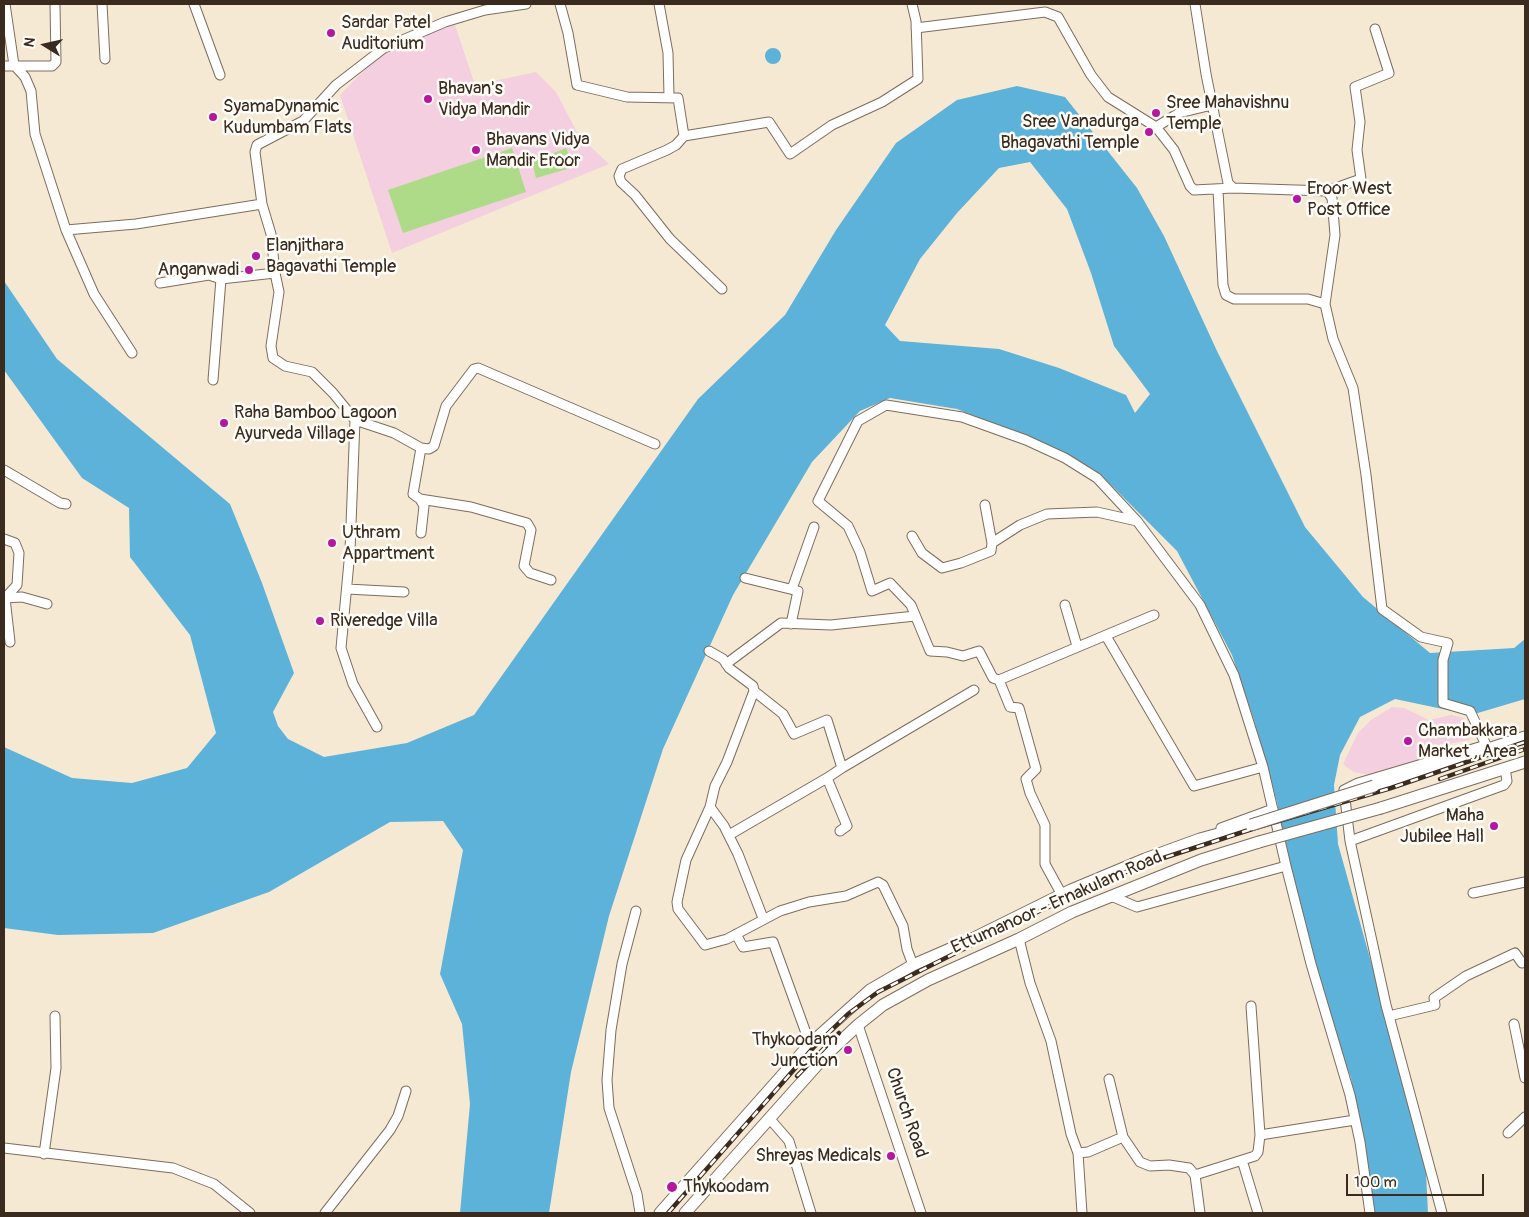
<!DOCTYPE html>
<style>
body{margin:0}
#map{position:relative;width:1529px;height:1217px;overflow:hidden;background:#f6e9d4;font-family:Pangolin,sans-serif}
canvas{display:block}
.frame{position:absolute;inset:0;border:5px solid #3b2a1e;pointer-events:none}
.north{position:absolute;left:20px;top:20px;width:50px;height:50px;-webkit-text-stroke:4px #fdfcf7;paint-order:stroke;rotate:280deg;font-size:14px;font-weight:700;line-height:20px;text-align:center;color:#3b2a1e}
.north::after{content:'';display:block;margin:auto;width:18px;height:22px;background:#3b2a1e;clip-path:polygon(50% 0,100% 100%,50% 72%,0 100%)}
.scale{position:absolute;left:1346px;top:1174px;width:138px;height:22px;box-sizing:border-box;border:2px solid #3b2a1e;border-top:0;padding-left:6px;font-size:15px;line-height:18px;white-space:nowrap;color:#3b2a1e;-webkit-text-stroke:4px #fdfcf7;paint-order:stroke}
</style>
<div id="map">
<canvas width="1529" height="1217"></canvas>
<div class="frame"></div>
<div class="north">N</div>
<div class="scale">100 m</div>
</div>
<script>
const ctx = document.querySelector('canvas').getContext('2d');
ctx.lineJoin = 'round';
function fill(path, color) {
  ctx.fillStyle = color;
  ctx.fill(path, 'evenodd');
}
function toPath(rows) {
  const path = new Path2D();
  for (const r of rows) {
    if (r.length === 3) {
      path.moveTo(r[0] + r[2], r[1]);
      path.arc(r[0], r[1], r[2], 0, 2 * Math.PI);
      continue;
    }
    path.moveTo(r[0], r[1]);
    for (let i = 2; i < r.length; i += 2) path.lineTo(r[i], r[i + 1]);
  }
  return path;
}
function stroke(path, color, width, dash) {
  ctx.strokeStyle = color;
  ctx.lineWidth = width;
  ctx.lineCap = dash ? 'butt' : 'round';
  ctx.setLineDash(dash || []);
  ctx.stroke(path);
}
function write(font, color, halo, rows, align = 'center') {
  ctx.font = font + ' Pangolin,sans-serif';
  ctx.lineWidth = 5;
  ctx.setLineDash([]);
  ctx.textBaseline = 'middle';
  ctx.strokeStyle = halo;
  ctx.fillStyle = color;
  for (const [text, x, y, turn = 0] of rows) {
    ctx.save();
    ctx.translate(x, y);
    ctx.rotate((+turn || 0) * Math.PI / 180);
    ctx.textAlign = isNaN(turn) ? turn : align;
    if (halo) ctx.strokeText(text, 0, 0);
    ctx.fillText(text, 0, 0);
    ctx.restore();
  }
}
fill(toPath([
 [455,25,475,85,536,72,556,92,579,136,609,164,392,253,340,95,380,54,427,34],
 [1392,707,1404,708,1429,720,1451,715,1464,718,1470,740,1453,743,1424,756,1414,764,1374,776,1354,772,1343,764,1358,733,1371,720]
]), '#f3cfdf');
fill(toPath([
 [512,148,526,192,403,233,388,190],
 [566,148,574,167,536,178,532,162]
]), '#aedb87');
fill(toPath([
 [773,56,8],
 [1017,86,1065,97,1137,188,1164,236,1217,351,1305,527,1363,597,1430,653,1514,648,1525,639,1525,699,1471,715,1395,699,1360,717,1340,755,1334,785,1338,844,1403,1076,1426,1173,1428,1213,1374,1213,1351,1078,1328,1016,1287,857,1277,802,1254,720,1232,655,1177,551,1101,475,1050,446,957,409,890,398,860,411,812,462,733,595,663,749,609,916,571,1072,549,1213,460,1213,470,1104,462,1024,440,974,463,850,443,821,390,822,269,892,153,933,58,935,4,928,4,747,72,778,132,783,187,768,216,733,190,635,130,557,129,508,82,478,4,370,4,281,57,359,230,504,262,583,294,673,273,712,278,726,288,739,324,757,407,743,474,715,698,399,785,315,836,230,896,143,957,100],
 [1030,162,1067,209,1091,273,1114,346,1150,394,1135,413,1126,395,1059,368,999,349,900,341,885,325,920,259,957,213,999,168]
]), '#5db2d9');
const minor = toPath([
 [5,4,14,65,25,77,31,91,35,134,66,230,94,294,132,353],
 [102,4,105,59],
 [194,4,220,75],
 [560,4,568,33,577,85,627,97,678,98,684,136,769,122,790,154,832,125,882,102,918,79,916,21,912,4],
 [659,4,668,53,669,97],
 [1195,4,1206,74,1228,183,1233,188,1327,191,1332,198,1335,235,1325,304,1333,339,1353,388,1366,475,1382,609,1421,637,1448,643,1443,660,1443,703,1470,711,1486,745],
 [916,28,1045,12,1058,17,1091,75,1108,97,1156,127,1174,150,1190,186,1194,190,1233,188],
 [4,66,52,66,56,62,55,4],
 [1156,127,1179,113,1212,105],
 [684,136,676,145,667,150,622,169,619,176,621,182,635,195,670,239,722,289],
 [1218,190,1223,285,1226,295,1234,299,1308,299,1325,304],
 [1327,191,1361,179,1357,150,1360,122,1355,87,1389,73,1375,29],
 [66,230,136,224,262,204,255,152,257,145,303,121,336,85,384,48,445,22,485,10,526,4],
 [275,273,279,292,271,346,273,358,285,366,312,372,333,393,355,420,350,551,341,648,353,684,377,727],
 [160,283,209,275,221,279],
 [213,380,221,279,275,273,271,234,262,204],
 [355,420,394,433,421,448,413,494,420,499,424,506,421,533],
 [421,448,429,449,434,446,446,406,474,369,478,368,655,444],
 [4,470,60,503,66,504],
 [420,499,471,507,527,523,531,530,524,566,530,573,551,580],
 [985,505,992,543,1020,525,1047,514,1097,512,1137,521,1200,605,1234,675,1263,767,1286,866],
 [912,536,922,553,942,568,961,563,991,551,992,543],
 [4,539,15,543,19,553,17,585,5,598,10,642],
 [745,578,798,591,791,624],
 [347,589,404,592],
 [792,589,814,527],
 [4,598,22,597,47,604],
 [1065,605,1077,646],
 [1106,636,1194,786,1263,767],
 [709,651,723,659,729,668,753,686,754,691,727,762,715,786,710,807],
 [726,664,781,623,831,625,915,616],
 [999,680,1154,615],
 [754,691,783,714,794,734,827,720,842,768,827,778,847,826,840,831],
 [842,768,974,690],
 [1221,828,1273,809],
 [729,835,827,778],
 [1350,841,1344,790,1358,783,1486,745],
 [1473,893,1525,882],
 [1062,895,1045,864,1045,825,1030,793,1026,779,1036,769,1019,708,1010,707,999,680,993,678,979,651,963,656,947,652,930,651,911,605,890,583,872,591,860,552,848,526,818,501,858,421,886,405,962,417,1026,440,1065,458,1097,478,1137,521],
 [1111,896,1137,907,1286,866,1311,964,1350,1095,1360,1142,1370,1213],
 [636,911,622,964,611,1030,607,1080,609,1108,637,1194,640,1213],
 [763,918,738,854,724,826,710,807,686,860,677,902,678,909,705,945,727,939,780,911,809,902,846,896,878,882,883,885,903,926,907,949,913,965],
 [736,934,743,947,773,942,810,1044],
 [1019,939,1030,983,1051,1041,1071,1134,1078,1153,1088,1152,1123,1137,1140,1162,1150,1166,1169,1165,1189,1168,1195,1175,1200,1213],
 [1251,1006,1260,1135],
 [1389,1016,1435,1005,1434,998,1466,976,1515,953,1522,963,1525,962],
 [1514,1024,1525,1078],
 [858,1025,921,1213],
 [1109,1079,1123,1137],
 [769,1118,789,1141,811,1213],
 [1508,1133,1525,1117],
 [4,1148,173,1168,214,1184,250,1213],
 [1078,1153,1082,1213],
 [44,1154,56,1068,55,1016],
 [1242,1160,1258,1213],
 [1195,1175,1255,1156,1258,1152,1260,1135,1355,1120],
 [325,1213,390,1130,398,1116,406,1091],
 [1442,1213,1386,1005,1350,841,1504,785,1507,781,1505,768]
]);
const major = toPath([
 [1374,786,1525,737],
 [1381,808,1525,762],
 [660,1213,810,1044,870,990,913,965,966,942,1071,890,1145,859,1200,839,1251,825],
 [685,1213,826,1055,858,1025,883,1005,928,980,1019,939,1072,912,1201,860,1259,842]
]);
stroke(minor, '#7c6d5e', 11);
stroke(major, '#7c6d5e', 13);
stroke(minor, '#fff', 9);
stroke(major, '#fff', 11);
const rail = toPath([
 [1440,779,1525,749],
 [797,1076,839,1033],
 [668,1213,813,1048,848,1014,878,992,1035,913,1139,866,1255,828,1391,788,1525,742]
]);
stroke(rail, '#3b2a1e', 4.5);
stroke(rail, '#fdfcf7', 2.5, [8]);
const majorBridge = toPath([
 [1251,825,1374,786],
 [1259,842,1381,808]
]);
stroke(majorBridge, '#7c6d5e', 13, []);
stroke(majorBridge, '#fff', 11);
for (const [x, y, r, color] of [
 [331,33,5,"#b5179e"],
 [428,99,5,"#b5179e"],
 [1156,113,5,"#b5179e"],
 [213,117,5,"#b5179e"],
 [1149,132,5,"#b5179e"],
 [476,150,5,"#b5179e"],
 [1297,199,5,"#b5179e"],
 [256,256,5,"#b5179e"],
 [249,270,5,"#b5179e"],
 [224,423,5,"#b5179e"],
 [332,543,5,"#b5179e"],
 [320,621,5,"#b5179e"],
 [1408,741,5,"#b5179e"],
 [1494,826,5,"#b5179e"],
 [848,1050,5,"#b5179e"],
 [891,1156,5,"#b5179e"],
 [672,1187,6,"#b5179e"]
]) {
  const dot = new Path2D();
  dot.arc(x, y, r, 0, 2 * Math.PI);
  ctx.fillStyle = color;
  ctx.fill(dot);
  stroke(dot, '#fdfcf7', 2);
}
write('18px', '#3b2a1e', '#fdfcf7', [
 ["Sardar Patel",341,23],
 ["Auditorium",341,44],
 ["Bhavan's",438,89],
 ["Vidya Mandir",438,110],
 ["Sree Mahavishnu",1166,103],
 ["Temple",1166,124],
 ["SyamaDynamic",223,107],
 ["Kudumbam Flats",223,128],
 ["Sree Vanadurga",1139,122,"right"],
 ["Bhagavathi Temple",1139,143,"right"],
 ["Bhavans Vidya",486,140],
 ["Mandir Eroor",486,161],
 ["Eroor West",1307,189],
 ["Post Office",1307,210],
 ["Elanjithara",266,246],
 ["Bagavathi Temple",266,267],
 ["Anganwadi",239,270,"right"],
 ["Raha Bamboo Lagoon",234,413],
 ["Ayurveda Village",234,434],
 ["Uthram",342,533],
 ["Appartment",342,554],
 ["Riveredge Villa",330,621],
 ["Chambakkara",1418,731],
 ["Market , Area",1418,752],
 ["Maha",1484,816,"right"],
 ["Jubilee Hall",1484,837,"right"],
 ["Thykoodam",838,1040,"right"],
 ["Junction",838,1061,"right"],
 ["Shreyas Medicals",881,1156,"right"],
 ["Thykoodam",683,1187]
], 'left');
write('18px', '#3b2a1e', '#fdfcf7', [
 ["Ettumanoor - Ernakulam Road",1057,903,-24],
 ["Church Road",906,1113,71]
]);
</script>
